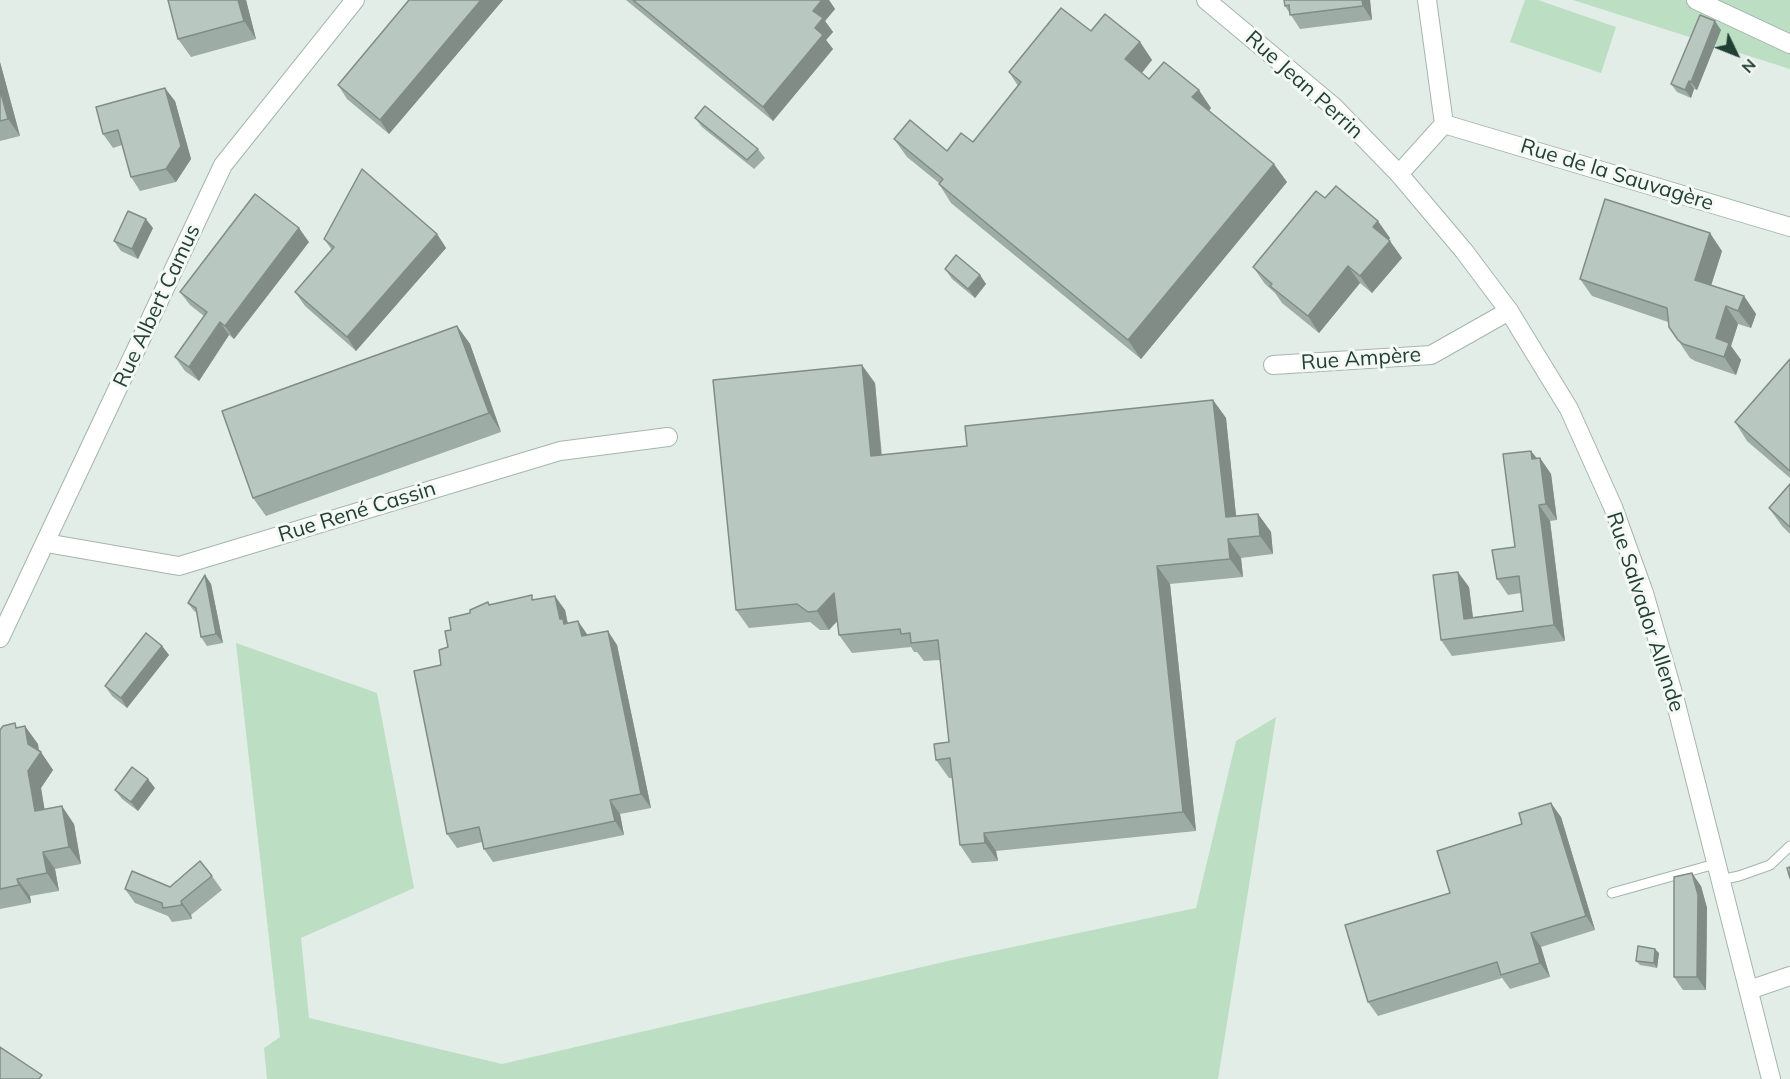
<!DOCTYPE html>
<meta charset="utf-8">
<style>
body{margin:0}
#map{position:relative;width:1790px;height:1079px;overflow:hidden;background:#e3ede8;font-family:Mulish,sans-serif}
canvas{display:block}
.north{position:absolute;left:1706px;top:24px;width:60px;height:60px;-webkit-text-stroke:4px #f4f9f6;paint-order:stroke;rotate:133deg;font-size:16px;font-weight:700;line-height:24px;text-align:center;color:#223f35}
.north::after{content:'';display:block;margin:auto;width:21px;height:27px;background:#223f35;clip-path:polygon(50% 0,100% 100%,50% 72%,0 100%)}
</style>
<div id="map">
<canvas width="1790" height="1079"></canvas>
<div class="north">N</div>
</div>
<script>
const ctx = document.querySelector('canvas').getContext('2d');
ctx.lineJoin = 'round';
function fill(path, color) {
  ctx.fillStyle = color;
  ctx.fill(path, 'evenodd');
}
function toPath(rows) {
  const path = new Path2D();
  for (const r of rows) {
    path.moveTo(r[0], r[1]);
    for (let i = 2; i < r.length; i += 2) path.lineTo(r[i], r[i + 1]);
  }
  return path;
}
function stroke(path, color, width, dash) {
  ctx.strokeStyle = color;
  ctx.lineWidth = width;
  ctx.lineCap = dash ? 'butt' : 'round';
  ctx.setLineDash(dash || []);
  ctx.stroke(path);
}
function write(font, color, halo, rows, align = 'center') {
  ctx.font = font + ' Mulish,sans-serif';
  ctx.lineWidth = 6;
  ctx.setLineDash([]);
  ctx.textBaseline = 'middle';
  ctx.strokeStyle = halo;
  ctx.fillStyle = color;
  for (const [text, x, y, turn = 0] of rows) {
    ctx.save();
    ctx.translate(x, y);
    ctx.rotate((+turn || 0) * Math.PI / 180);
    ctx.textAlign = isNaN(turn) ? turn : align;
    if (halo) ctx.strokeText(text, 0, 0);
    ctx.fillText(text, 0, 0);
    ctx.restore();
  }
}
fill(toPath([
 [1525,0,1538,0,1616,27,1601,73,1510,42],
 [1573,0,1790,0,1790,69],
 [236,643,377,693,414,888,301,938,309,1018,502,1064,961,958,1196,908,1236,741,1276,717,1218,1079,267,1079,264,1048,280,1037]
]), '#bcdec3');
const service = toPath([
 [1720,880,1739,876,1770,865,1790,846],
 [1612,893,1715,864]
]);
const minor = toPath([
 [1696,0,1790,44],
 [1444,124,1790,227],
 [1273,365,1431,355,1509,311],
 [46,543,179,566,560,451,668,437],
 [1749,990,1790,976]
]);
const tertiary = toPath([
 [1206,0,1334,107,1399,174,1464,251,1509,311,1569,409,1613,507,1644,593,1675,700,1771,1079],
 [1399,174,1444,124,1427,0],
 [0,638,223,165,355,0]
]);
stroke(service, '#a5b5af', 11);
stroke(minor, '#a5b5af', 20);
stroke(tertiary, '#a5b5af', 20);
stroke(service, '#fff', 9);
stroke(minor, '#fff', 18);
stroke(tertiary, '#fff', 18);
fill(toPath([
 [246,0,256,39,191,57,178,39],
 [409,0,503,0,389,134,347,99,338,85],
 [626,0,829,0,835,9,825,21,833,32,826,40,833,49,773,121],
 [1284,0,1370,0,1372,20,1300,29,1285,6],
 [1721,30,1697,90,1694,89,1691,98,1677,92,1671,84],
 [1091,31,1140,42,1152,60,1142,73,1149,79,1211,108,1209,111,1287,182,1141,359,951,203,939,184,939,183,907,157,894,139,947,151,973,142,1018,86,1009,72],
 [0,62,20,136,0,141],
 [175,101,191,159,176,182,140,191,131,177,122,145,113,148,103,134],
 [695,118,758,149,765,158,754,169,702,127],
 [1325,198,1390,238,1389,240,1402,258,1372,293,1360,283,1319,333,1282,303,1275,293,1265,284,1253,267],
 [153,228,138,259,121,251,114,241],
 [437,234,446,248,356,351,305,306,295,292,332,250,324,239],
 [309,242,234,339,229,335,199,381,185,371,175,357,204,316,190,305,180,292],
 [1722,251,1711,286,1744,296,1756,314,1751,328,1738,324,1731,346,1741,360,1736,375,1695,361,1690,358,1669,327,1668,322,1592,296,1580,279],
 [945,269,980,275,986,284,975,298,952,279],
 [457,326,470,344,501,432,266,516,253,498],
 [1790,359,1790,478,1747,441,1735,422],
 [875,383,882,455,967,446,1213,400,1226,418,1236,516,1258,514,1271,532,1273,554,1241,558,1243,577,1170,584,1196,831,996,851,998,861,972,863,960,845,952,778,949,778,936,760,949,742,940,660,924,661,917,652,914,652,911,647,852,653,839,635,837,621,829,630,820,630,810,622,749,628,736,610],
 [1531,451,1537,458,1540,458,1551,474,1557,520,1550,521,1565,641,1452,656,1441,640,1469,587,1473,617,1523,611,1521,593,1508,595,1497,579,1515,547],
 [1790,484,1790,534,1782,526,1769,508],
 [205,575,211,584,223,643,207,646,201,637,197,613,194,611,188,603],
 [535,600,565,610,568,623,588,635,617,645,651,808,620,814,624,835,493,862,484,849,482,842,457,848,447,834,441,665,448,647,451,630,470,613,490,604],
 [162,646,169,655,127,708,112,696,105,686],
 [18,728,38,744,39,751,53,770,41,788,44,809,74,824,81,864,55,869,59,891,30,896,31,903,0,909,0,730],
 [155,788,138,811,122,799,115,790],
 [1561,817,1595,930,1541,947,1550,977,1510,989,1502,978,1378,1016,1368,1002,1450,893],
 [212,876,222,890,191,915,192,919,172,922,168,916,135,903,125,889,170,887],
 [1701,886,1707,908,1706,990,1683,990,1674,977],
 [1659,953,1657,968,1640,965,1636,961]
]), '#9eaca6');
fill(toPath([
 [238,0,246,0,256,39,244,21],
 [481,0,503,0,389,134,380,120],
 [822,0,829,0,835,9,825,21,833,32,826,40,833,49,773,121,763,107,815,28,813,11],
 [1362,0,1370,0,1372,20,1363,6],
 [1715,21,1721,30,1697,90,1691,82],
 [1140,42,1152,60,1138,77,1125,59],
 [0,62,20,136,8,119,0,90],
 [1689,81,1694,89,1691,98,1685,90],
 [165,88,175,101,191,159,176,182,166,169],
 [1199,90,1211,108,1205,115,1192,97],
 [1274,164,1287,182,1141,359,1128,340],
 [146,219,153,228,138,259,132,249],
 [1378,221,1390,238,1385,244,1373,227],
 [299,228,309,242,234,339,225,326],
 [1710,233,1722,251,1707,298,1695,280],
 [437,234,446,248,356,351,347,337],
 [1390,241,1402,258,1372,293,1360,276],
 [1348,266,1360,283,1319,333,1308,316],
 [980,275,986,284,975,298,968,289],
 [1744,296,1756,314,1751,328,1738,311],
 [1726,306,1738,324,1731,346,1741,360,1736,375,1724,357,1716,338],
 [220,322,229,335,199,381,189,367],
 [457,326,470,344,501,432,489,413],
 [862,365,875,383,883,475,871,456],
 [1213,400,1226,418,1238,535,1226,517],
 [1531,451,1540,463,1540,458,1551,474,1557,520,1546,504,1532,459],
 [1539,505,1550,521,1565,641,1554,625],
 [1258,514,1271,532,1273,554,1260,536],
 [1228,539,1241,558,1243,577,1230,559],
 [1157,566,1170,584,1196,831,1183,812],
 [1458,572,1469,587,1475,634,1464,619],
 [205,575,211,584,223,643,216,634],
 [834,593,847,611,829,630,817,611],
 [555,596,565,610,568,626,573,633,560,619],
 [578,621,587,634,592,650,582,636],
 [608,631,617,645,651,808,641,794],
 [162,646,169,655,127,708,121,698],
 [25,726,38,744,39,754,41,752,53,770,41,788,48,829,35,811,28,771,28,744],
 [148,779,155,788,138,811,131,802],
 [610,800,620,814,624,835,615,821],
 [1551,803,1561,817,1595,930,1586,916],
 [62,806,74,824,81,864,69,847],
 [984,833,996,851,998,861,985,843],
 [43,852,55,869,59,891,47,873],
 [1692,873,1701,886,1707,908,1706,990,1697,977],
 [17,879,30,896,31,903,19,885],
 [181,901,191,915,192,919,182,905],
 [1531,933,1541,947,1550,977,1540,963],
 [1655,949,1659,953,1657,968,1654,963]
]), '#818c87');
const building = toPath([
 [168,0,238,0,244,21,178,39,168,0],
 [409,0,481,0,380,120,338,85,409,0],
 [633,0,822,0,813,11,823,18,815,28,823,35,763,107,633,0],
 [1284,0,1362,0,1363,6,1290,15,1289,5,1285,6,1284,0],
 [1061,8,1091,31,1105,14,1140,42,1125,59,1149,79,1164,62,1199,90,1192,97,1274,164,1128,340,939,184,943,179,894,139,910,120,947,151,961,133,973,142,1021,82,1009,72,1061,8],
 [1700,15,1715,21,1691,82,1689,81,1685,90,1671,84,1700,15],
 [165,88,181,146,166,169,131,177,118,130,103,134,96,107,165,88],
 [0,90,8,119,0,121,0,90],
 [705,106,758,149,747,160,695,118,705,106],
 [362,169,437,234,347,337,295,292,334,247,324,239,362,169],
 [1336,186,1378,221,1373,227,1390,241,1360,276,1348,266,1308,316,1270,286,1272,284,1253,267,1316,191,1325,198,1336,186],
 [255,194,299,228,225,326,220,322,189,367,175,357,207,312,180,292,255,194],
 [1605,199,1710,233,1695,280,1744,296,1738,311,1726,306,1716,338,1729,343,1724,357,1683,344,1678,340,1669,327,1667,308,1580,279,1605,199],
 [128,211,146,219,132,249,114,241,128,211],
 [956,255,980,275,968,289,945,269,956,255],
 [457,326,489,413,253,498,222,411,457,326],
 [1790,359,1790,471,1735,422,1790,359],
 [862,365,871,456,967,446,965,426,1213,400,1226,517,1258,514,1260,536,1228,539,1230,559,1157,566,1183,812,984,833,985,843,960,845,950,758,936,760,934,744,949,742,938,640,911,643,910,633,901,634,900,629,839,635,834,593,817,611,808,612,797,604,736,610,713,380,862,365],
 [1531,451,1532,459,1540,458,1546,504,1539,505,1554,625,1441,640,1433,575,1458,572,1464,619,1523,611,1519,576,1497,579,1492,550,1515,547,1503,454,1531,451],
 [1790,484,1790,527,1769,508,1790,484],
 [205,575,216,634,201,637,196,608,188,603,205,575],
 [532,595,532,600,555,596,560,619,563,619,564,624,578,621,582,636,608,631,641,794,610,800,615,821,484,849,479,827,447,834,414,671,441,665,439,650,448,647,445,631,451,630,449,618,470,613,470,610,488,602,489,605,532,595],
 [146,633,162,646,121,698,105,686,146,633],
 [15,723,16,728,25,726,28,744,41,752,28,771,35,811,62,806,69,847,43,852,47,873,17,879,19,885,0,889,0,730,3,726,15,723],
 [132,767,148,779,131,802,115,790,132,767],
 [1551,803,1586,916,1531,933,1540,963,1501,975,1497,962,1368,1002,1345,925,1450,893,1437,851,1522,824,1519,813,1551,803],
 [200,861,212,876,181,901,182,905,163,908,162,903,125,889,132,871,170,887,200,861],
 [1790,867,1790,878,1787,868,1790,867],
 [1692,873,1698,895,1697,977,1674,977,1674,877,1692,873],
 [1638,946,1655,949,1654,963,1636,961,1638,946],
 [0,1047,42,1075,39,1079,0,1079,0,1047]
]);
fill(building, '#b8c8c1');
stroke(building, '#818c87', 1.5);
write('21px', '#223f35', '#f4f9f6', [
 ["Rue Jean Perrin",1304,85,42],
 ["Rue de la Sauvagère",1617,175,17],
 ["Rue Albert Camus",157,306,-65],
 ["Rue Ampère",1361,359,-4],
 ["Rue René Cassin",357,512,-17],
 ["Rue Salvador Allende",1645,612,72]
]);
</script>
